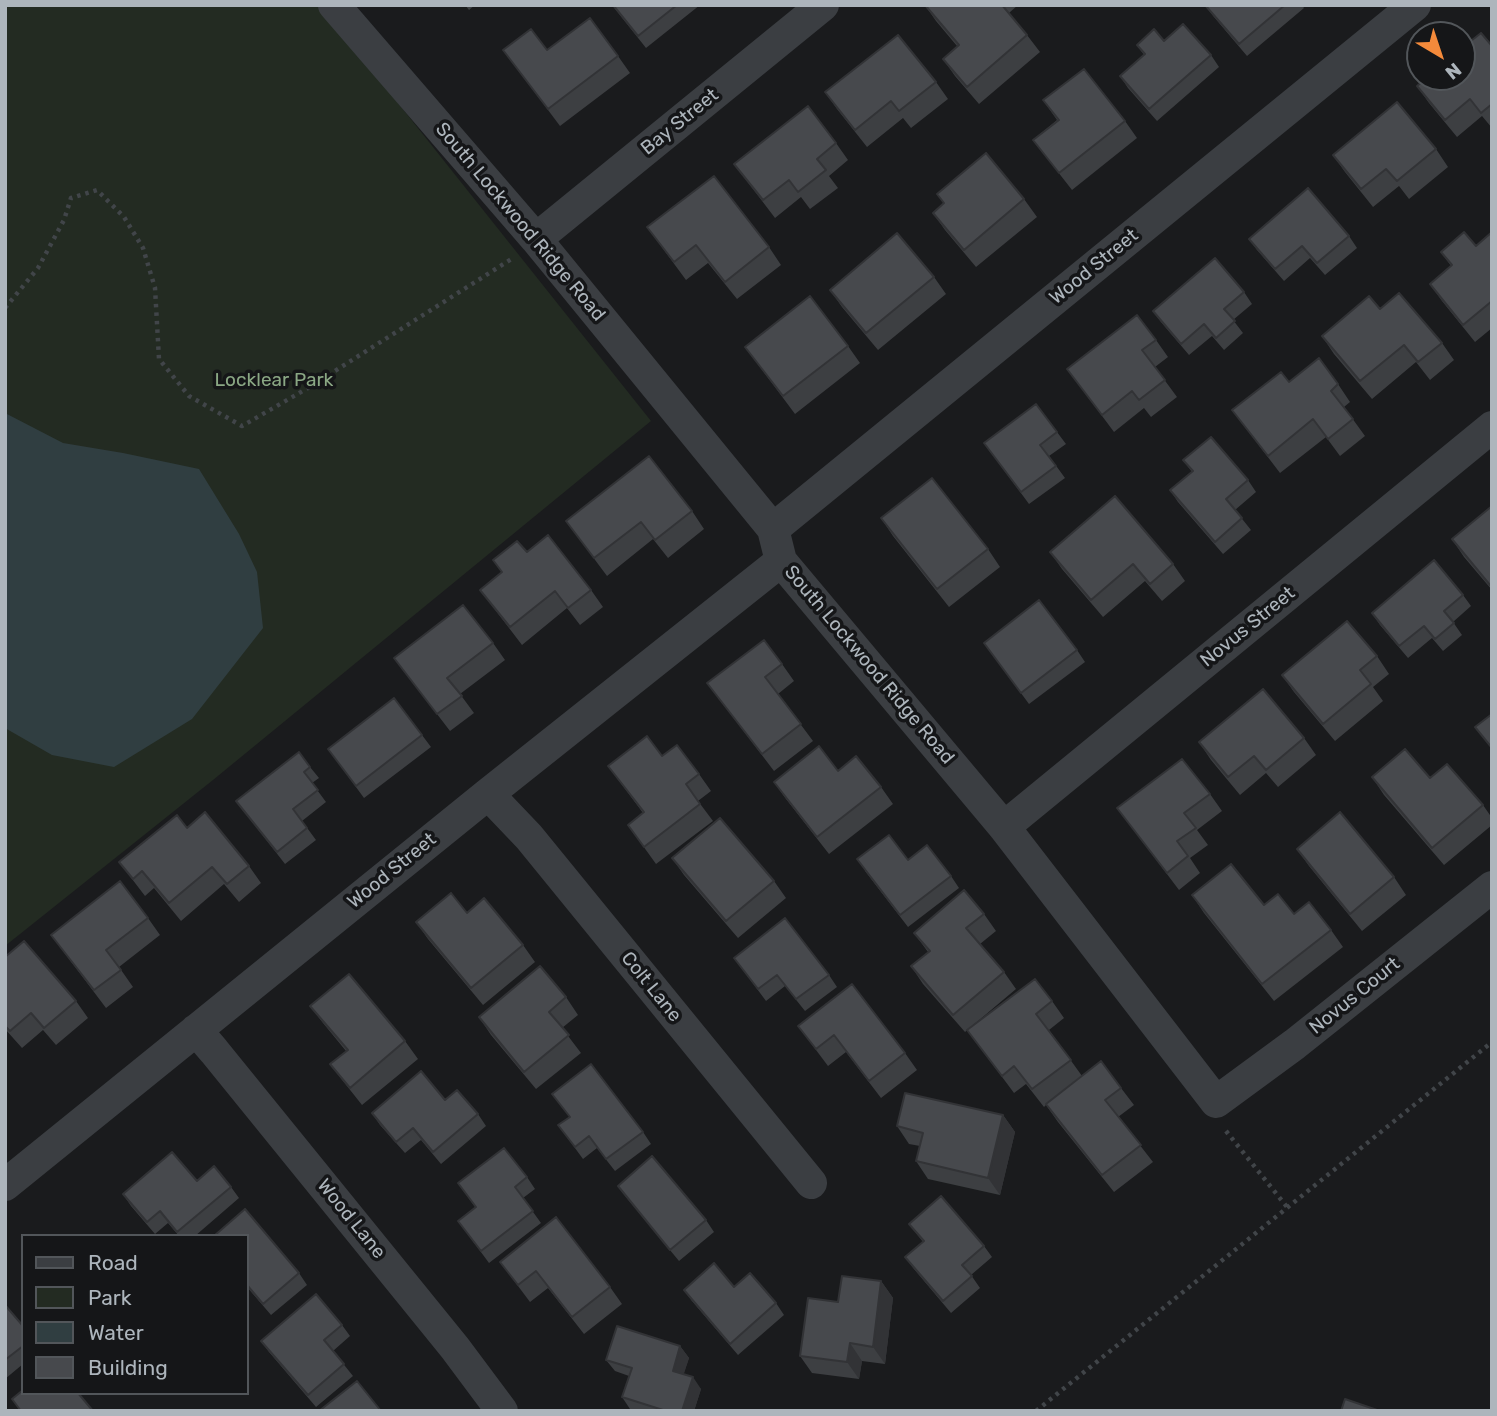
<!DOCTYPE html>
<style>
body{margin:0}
#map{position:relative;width:1497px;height:1416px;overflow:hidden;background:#1a1b1d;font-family:Rubik,sans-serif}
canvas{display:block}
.frame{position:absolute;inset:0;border:7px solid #adb5bc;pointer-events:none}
.legend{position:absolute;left:21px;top:1234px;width:228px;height:161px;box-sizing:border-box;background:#151618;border:2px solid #52565a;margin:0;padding:9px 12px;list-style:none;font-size:21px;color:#adb5bc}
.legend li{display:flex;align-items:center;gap:14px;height:35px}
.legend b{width:35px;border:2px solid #52565a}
.north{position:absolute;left:1406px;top:21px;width:70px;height:70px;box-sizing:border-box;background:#151618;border:2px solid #52565a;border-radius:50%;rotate:141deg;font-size:19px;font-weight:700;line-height:28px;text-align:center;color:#adb5bc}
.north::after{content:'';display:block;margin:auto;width:24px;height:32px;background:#f48a3b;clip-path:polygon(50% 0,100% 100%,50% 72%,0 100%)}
</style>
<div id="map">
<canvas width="1497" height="1416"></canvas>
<div class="frame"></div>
<ul class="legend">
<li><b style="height:9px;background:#3b3e42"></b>Road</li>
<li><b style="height:19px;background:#232b22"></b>Park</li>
<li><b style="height:19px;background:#303e41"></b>Water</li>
<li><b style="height:19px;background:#47494d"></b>Building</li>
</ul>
<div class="north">N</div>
</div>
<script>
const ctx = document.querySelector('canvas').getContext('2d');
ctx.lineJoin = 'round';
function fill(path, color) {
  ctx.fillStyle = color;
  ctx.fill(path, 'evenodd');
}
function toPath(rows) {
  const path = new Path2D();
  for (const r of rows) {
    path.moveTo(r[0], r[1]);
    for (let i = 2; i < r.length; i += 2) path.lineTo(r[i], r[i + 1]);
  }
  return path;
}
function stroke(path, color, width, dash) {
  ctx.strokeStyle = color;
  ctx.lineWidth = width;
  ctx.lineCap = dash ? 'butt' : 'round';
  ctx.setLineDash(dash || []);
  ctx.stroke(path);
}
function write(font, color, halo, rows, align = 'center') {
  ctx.font = font + ' Rubik,sans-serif';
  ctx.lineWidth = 7;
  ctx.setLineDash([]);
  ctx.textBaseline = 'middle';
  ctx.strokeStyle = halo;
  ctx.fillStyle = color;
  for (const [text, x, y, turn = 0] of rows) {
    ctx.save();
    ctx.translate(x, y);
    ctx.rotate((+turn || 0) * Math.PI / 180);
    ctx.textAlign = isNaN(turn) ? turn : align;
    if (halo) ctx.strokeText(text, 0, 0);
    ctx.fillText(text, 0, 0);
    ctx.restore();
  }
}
fill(toPath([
 [5,5,320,5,651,421,213,780,5,946]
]), '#232b22');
fill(toPath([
 [5,413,63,443,123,453,199,469,239,534,257,572,263,628,192,719,114,767,52,755,5,728]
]), '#303e41');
stroke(toPath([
 [5,308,38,268,64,220,71,198,97,190,124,217,143,248,155,288,159,359,189,396,242,426,308,388,513,258],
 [1226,1131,1287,1207],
 [1036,1411,1492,1042]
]), '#414549', 4.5, [3.5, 5]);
stroke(toPath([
 [334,5,536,239,773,529,781,561,1004,827,1216,1102,1295,1044,1492,887],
 [536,239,823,5],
 [773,529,1415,5],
 [488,794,529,837,811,1183],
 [1004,827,1492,427],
 [196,1030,214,1051,455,1348,502,1411],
 [5,1185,488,794,781,561]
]), '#3b3e42', 32);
fill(toPath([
 [465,5,475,5,469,10],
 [612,5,700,5,646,48],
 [925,5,1018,5,1009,13,1027,35,1040,52,979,104,955,76,943,59,957,46,936,21],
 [1205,5,1302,5,1304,8,1247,56,1214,17],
 [1164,41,1211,55,1219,67,1157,121,1128,88,1120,76,1144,55,1137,45],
 [1492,46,1492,128,1482,116,1457,137,1429,103,1417,86],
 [503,50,618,56,630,73,560,126],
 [936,82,948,99,911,128,903,118,867,147,837,109,825,92],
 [1043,100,1125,121,1137,138,1072,190,1033,140,1057,120],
 [836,143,848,160,829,176,838,188,810,209,801,197,775,218,734,164],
 [1436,149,1448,167,1409,199,1399,186,1373,207,1345,172,1333,155],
 [937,194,1024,199,1037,217,976,267,945,230,933,213,944,204],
 [647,227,769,247,781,265,737,299,708,263,686,280],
 [1492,232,1492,328,1475,342,1442,301,1430,284,1451,266,1441,252,1476,246],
 [1349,236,1357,248,1325,275,1310,258,1284,281,1257,250,1249,239],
 [934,277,946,294,878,350,842,307,830,290],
 [1244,292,1252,304,1233,320,1243,333,1224,350,1212,336,1189,355,1161,322,1153,311],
 [1380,309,1442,343,1454,360,1430,380,1416,362,1372,399,1334,354,1322,336],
 [1156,340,1168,357,1155,367,1177,397,1151,417,1144,408,1114,432,1067,369],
 [848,346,860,363,795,414,745,347],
 [1289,382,1338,384,1350,402,1344,407,1365,436,1340,456,1326,437,1280,473,1232,410],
 [1057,432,1066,444,1049,456,1065,478,1029,504,984,443],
 [1183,460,1248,480,1256,492,1235,510,1251,530,1223,554,1178,502,1170,490,1192,472],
 [1492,506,1492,590,1464,557,1452,539],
 [692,511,704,529,668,558,653,539,607,576,566,521],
 [881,518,988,549,1000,567,949,607,893,536],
 [527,552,591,590,603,607,580,625,567,608,522,645,480,590,502,572,493,560],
 [1050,552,1173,564,1185,581,1162,601,1145,581,1103,617,1062,569],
 [1463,595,1471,606,1453,622,1462,635,1443,651,1432,638,1408,658,1380,625,1372,613],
 [493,643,505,660,460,694,474,713,450,731,394,658],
 [984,643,1077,650,1085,662,1029,704],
 [1377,656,1389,674,1373,687,1383,701,1335,741,1294,692,1282,675],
 [782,664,794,681,778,694,813,741,774,771,707,683],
 [422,735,431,747,364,798,328,749],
 [1304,738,1316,755,1278,787,1266,773,1240,795,1211,760,1199,742],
 [662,756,699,774,711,791,698,801,713,821,656,864,628,825,643,813,608,766],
 [310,767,319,778,312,783,326,802,302,821,316,840,285,864,236,801],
 [838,771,881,787,893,804,829,854,786,799,774,782],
 [1372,777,1430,778,1483,805,1492,818,1492,825,1444,865,1384,795],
 [1210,794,1222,811,1197,830,1208,845,1190,858,1200,873,1179,890,1117,808],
 [187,828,249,866,261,883,239,902,224,884,181,921,154,888,145,896,119,862],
 [1297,849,1394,877,1406,895,1362,931,1309,866],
 [672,858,774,881,786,898,738,938,684,875],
 [908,860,951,876,959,888,908,927,865,871],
 [1192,895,1264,905,1331,930,1343,947,1274,1001,1204,913],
 [467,913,523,945,535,962,483,1005,428,939,416,922],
 [984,914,996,931,980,944,1004,972,1016,989,965,1032,923,984,911,966,928,952,914,933],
 [148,918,160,935,119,967,133,987,106,1008,51,935],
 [5,957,76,1001,88,1018,56,1045,43,1030,22,1048,5,1029],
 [734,958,829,975,837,987,805,1011,785,986,766,1001],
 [566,997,578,1015,562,1028,581,1053,536,1089,491,1035,479,1017],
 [1052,1001,1064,1018,1049,1030,1082,1076,1121,1088,1134,1105,1118,1117,1153,1162,1114,1192,1058,1122,1046,1105,1044,1107,1026,1084,1014,1093,967,1030],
 [310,1006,405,1041,418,1059,362,1105,343,1081,330,1064,346,1051,323,1023],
 [798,1026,905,1053,917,1070,881,1098,846,1052,828,1066],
 [445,1100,478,1114,486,1126,441,1164,421,1140,405,1153,380,1125,372,1113],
 [1003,1115,1015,1132,1000,1195,928,1179,916,1161,920,1146,909,1144,897,1126],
 [558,1125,643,1132,651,1144,615,1171,597,1148,583,1159],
 [527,1177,535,1189,523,1198,541,1223,489,1263,458,1221,475,1207,458,1183],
 [197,1181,231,1187,239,1198,195,1236,179,1236,168,1223,155,1234,131,1206,123,1194],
 [618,1186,706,1220,714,1232,679,1261,626,1197],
 [909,1224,984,1246,992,1257,971,1275,980,1288,951,1313,914,1269,905,1257,923,1242],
 [247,1236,299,1273,307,1285,271,1315,247,1287],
 [500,1262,610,1287,622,1304,584,1334,548,1288,530,1302],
 [881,1281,893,1298,885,1364,862,1361,859,1379,812,1373,800,1356,838,1302],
 [734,1287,776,1303,784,1315,738,1355,692,1301,684,1290],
 [5,1305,23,1326,23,1364,5,1379],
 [342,1325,350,1336,333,1351,353,1376,316,1407,269,1352,261,1341],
 [680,1346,689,1358,683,1375,701,1389,694,1411,636,1411,630,1409,622,1397,629,1376,615,1371,606,1360]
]), '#3d3f42');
fill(toPath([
 [1003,1115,1015,1132,1000,1195,988,1178],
 [881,1281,893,1298,885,1364,873,1347],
 [850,1343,862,1361,859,1379,847,1362],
 [680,1346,689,1358,681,1383,673,1371],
 [693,1377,701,1389,694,1411,682,1411]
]), '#323336');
const building = toPath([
 [613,5,677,5,638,36,613,5],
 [925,5,1002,5,1027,35,967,87,943,59,959,45,925,5],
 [1205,5,1285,5,1239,44,1205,5],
 [590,18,618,56,548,109,503,50,531,29,547,50,590,18],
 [1183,24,1211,55,1149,109,1120,76,1145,54,1137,45,1154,29,1164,41,1183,24],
 [1481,33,1492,46,1492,104,1481,113,1470,99,1445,120,1417,86,1428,77,1462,77,1462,48,1481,33],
 [898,35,936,82,899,111,891,101,855,130,825,92,898,35],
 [1084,69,1125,121,1059,173,1033,140,1059,120,1043,100,1084,69],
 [1397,102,1436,149,1397,181,1386,169,1361,189,1333,155,1397,102],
 [808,106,836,143,817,159,826,170,798,192,789,180,763,200,734,164,808,106],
 [986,153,1024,199,964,250,933,213,944,203,937,194,986,153],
 [714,176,769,247,725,282,696,245,674,262,647,227,714,176],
 [1308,188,1349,236,1317,263,1302,246,1275,269,1249,239,1308,188],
 [1464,232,1476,246,1492,232,1492,301,1463,325,1430,284,1452,265,1441,252,1464,232],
 [897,233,934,277,866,333,830,290,897,233],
 [1215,258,1244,292,1224,309,1235,321,1216,338,1204,324,1181,344,1153,311,1215,258],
 [1399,293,1442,343,1418,362,1404,345,1360,381,1322,336,1369,296,1380,309,1399,293],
 [810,296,848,346,783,396,745,347,810,296],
 [1137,315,1156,340,1142,350,1165,380,1139,400,1132,391,1102,415,1067,369,1137,315],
 [1319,358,1338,384,1331,391,1353,419,1328,439,1313,419,1268,456,1232,410,1281,372,1289,382,1319,358],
 [1036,404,1057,432,1040,445,1056,466,1021,492,984,443,1036,404],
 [1211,437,1248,480,1226,499,1242,518,1215,542,1170,490,1193,471,1183,460,1211,437],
 [649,456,692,511,655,540,641,522,594,558,566,521,649,456],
 [932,478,988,549,937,589,881,518,932,478],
 [1115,496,1173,564,1150,584,1133,564,1091,600,1050,552,1115,496],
 [1492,506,1492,583,1490,585,1452,539,1492,506],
 [548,535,591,590,568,608,555,591,510,627,480,590,502,572,493,560,517,541,527,552,548,535],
 [1434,560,1463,595,1444,611,1454,623,1435,639,1424,626,1399,646,1372,613,1434,560],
 [1039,600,1077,650,1021,693,984,643,1039,600],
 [463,605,493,643,447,678,462,696,437,714,394,658,463,605],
 [1347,621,1377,656,1360,670,1371,684,1323,724,1282,675,1347,621],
 [764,640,782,664,765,677,801,724,762,754,707,683,764,640],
 [1263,689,1304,738,1266,770,1254,756,1228,777,1199,742,1263,689],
 [394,698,422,735,356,786,328,749,394,698],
 [1492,714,1492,748,1475,727,1492,714],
 [647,736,662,756,677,745,699,774,686,784,700,804,644,847,628,825,644,812,608,766,647,736],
 [819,746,838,771,856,756,881,787,817,837,774,782,819,746],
 [1405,749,1430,778,1447,764,1483,805,1432,848,1372,777,1405,749],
 [299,752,310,767,304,772,318,790,293,809,307,828,277,852,236,801,299,752],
 [1182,759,1210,794,1184,813,1196,828,1177,841,1188,856,1167,873,1117,808,1182,759],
 [205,812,249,866,227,884,212,867,169,903,142,871,133,879,119,862,177,815,187,828,205,812],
 [1340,812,1394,877,1350,914,1297,849,1340,812],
 [720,818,774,881,726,921,672,858,720,818],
 [889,835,908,860,927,845,951,876,900,915,857,859,889,835],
 [1231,864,1264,905,1278,894,1294,914,1309,902,1331,930,1262,984,1192,895,1231,864],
 [120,881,148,918,106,950,121,970,94,990,51,935,120,881],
 [964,890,984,914,966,928,1004,972,953,1015,911,966,930,951,914,933,964,890],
 [451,893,467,913,484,898,523,945,471,988,416,922,451,893],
 [785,918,829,975,796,999,777,975,758,989,734,958,785,918],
 [24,941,76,1001,44,1028,31,1013,10,1031,5,1026,5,957,24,941],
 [540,966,566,997,549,1012,569,1035,524,1072,479,1017,540,966],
 [349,974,405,1041,350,1088,330,1064,348,1050,310,1006,349,974],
 [1035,979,1052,1001,1036,1014,1071,1060,1032,1089,1014,1066,1002,1076,967,1030,1035,979],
 [852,984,905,1053,869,1081,834,1035,816,1049,798,1026,852,984],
 [1101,1061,1121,1088,1105,1100,1141,1145,1102,1175,1046,1104,1101,1061],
 [591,1064,643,1132,606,1159,589,1136,575,1147,558,1125,570,1117,552,1094,591,1064],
 [421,1071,445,1100,457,1090,478,1114,433,1152,413,1128,396,1142,372,1113,421,1071],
 [905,1093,1003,1115,988,1178,916,1161,923,1133,897,1126,905,1093],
 [504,1148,527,1177,515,1187,533,1211,481,1251,458,1221,476,1207,458,1183,504,1148],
 [172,1152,197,1181,214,1166,231,1187,177,1232,160,1211,147,1222,123,1194,172,1152],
 [652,1156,706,1220,670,1250,618,1186,652,1156],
 [941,1196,984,1246,962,1265,972,1276,943,1301,905,1257,924,1241,909,1224,941,1196],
 [245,1209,299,1273,263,1304,247,1285,247,1236,214,1236,245,1209],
 [556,1217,610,1287,572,1317,536,1271,518,1285,500,1262,556,1217],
 [714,1263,734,1287,750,1273,776,1303,730,1344,684,1290,714,1263],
 [842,1276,881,1281,873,1347,850,1343,847,1362,800,1356,808,1298,838,1302,842,1276],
 [316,1294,342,1325,324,1340,344,1364,308,1395,261,1341,316,1294],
 [5,1305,23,1326,23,1346,5,1360,5,1305],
 [617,1326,680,1346,673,1371,693,1377,682,1411,666,1411,622,1397,632,1368,606,1360,617,1326],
 [357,1381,381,1411,319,1411,357,1381],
 [23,1390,23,1393,78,1393,93,1411,21,1411,12,1399,23,1390],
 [1345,1399,1380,1411,1341,1411,1345,1399]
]);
fill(building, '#47494d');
stroke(building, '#323336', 2);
write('19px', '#adb5bc', '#151618', [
 ["Bay Street",680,122,-39],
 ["South Lockwood Ridge Road",520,222,50],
 ["Wood Street",1094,267,-39],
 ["Novus Street",1248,627,-39],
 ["South Lockwood Ridge Road",869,665,50],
 ["Wood Street",392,871,-39],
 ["Colt Lane",651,987,51],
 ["Novus Court",1355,996,-39],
 ["Wood Lane",351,1219,51]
]);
write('19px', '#8aa784', '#151618', [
 ["Locklear Park",274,381]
]);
</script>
